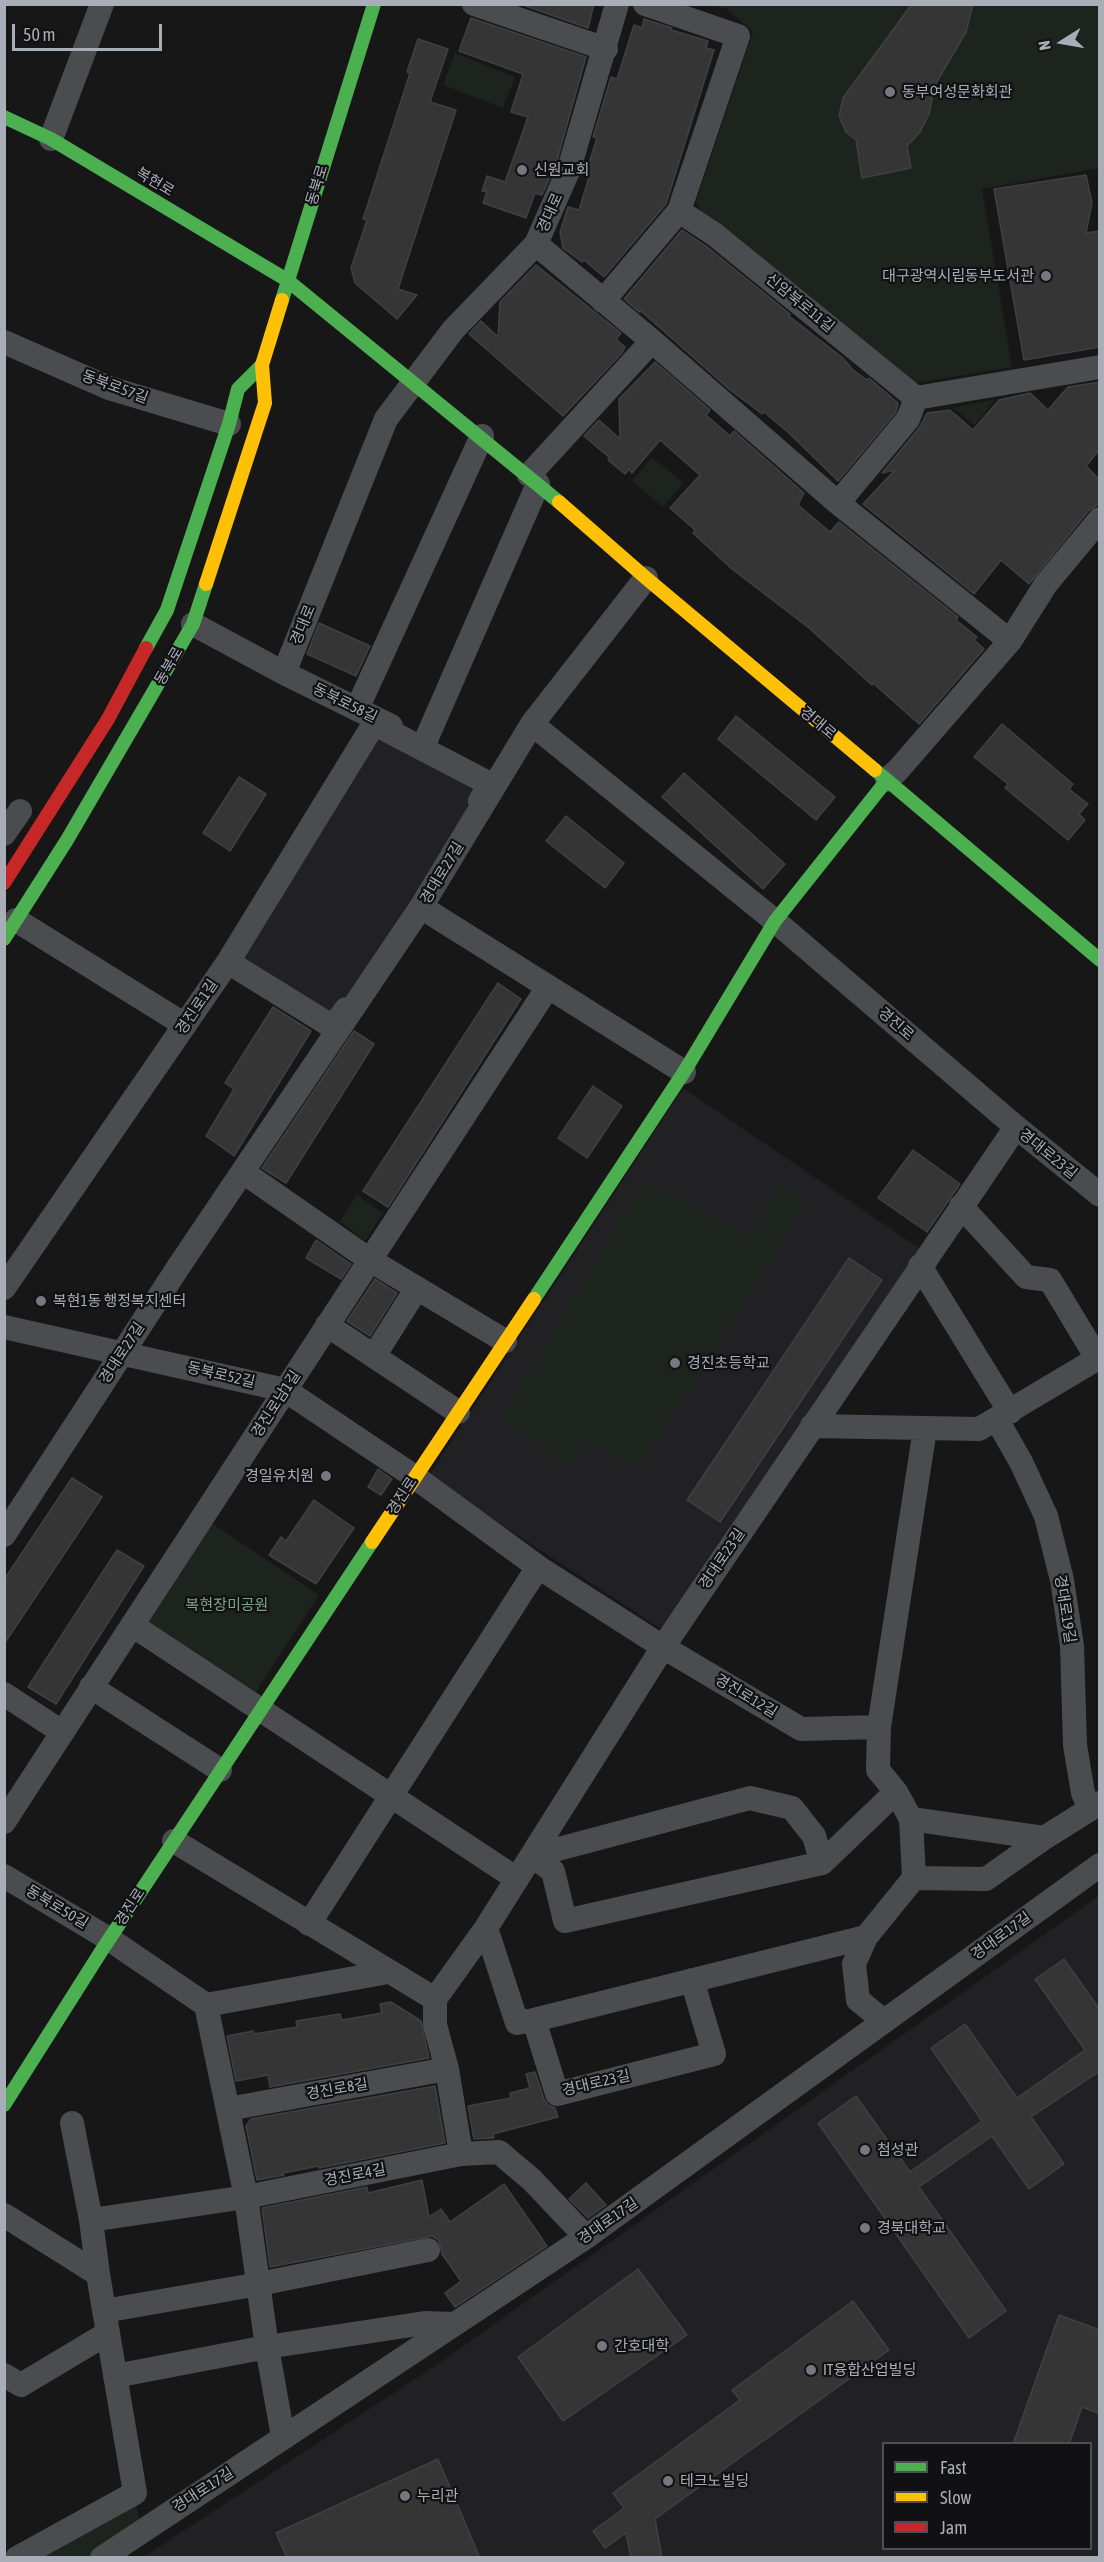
<!DOCTYPE html>
<meta charset="utf-8">
<style>
body{margin:0}
#map{position:relative;width:1104px;height:2562px;overflow:hidden;background:#171717;font-family:"Asap Condensed",sans-serif}
canvas{display:block}
.frame{position:absolute;inset:0;border:6px solid #a8adb8;pointer-events:none}
.legend{position:absolute;left:882px;top:2442px;width:210px;height:108px;box-sizing:border-box;background:#111113;border:2px solid #4d4f55;margin:0;padding:8px 10px;list-style:none;font-size:18px;color:#a8adb8}
.legend li{display:flex;align-items:center;gap:12px;height:30px}
.legend b{width:30px;border:2px solid #4d4f55}
.north{position:absolute;left:1032px;top:12px;width:60px;height:60px;-webkit-text-stroke:4px #111113;paint-order:stroke;rotate:259deg;font-size:16px;font-weight:700;line-height:24px;text-align:center;color:#a8adb8}
.north::after{content:'';display:block;margin:auto;width:21px;height:27px;background:#a8adb8;clip-path:polygon(50% 0,100% 100%,50% 72%,0 100%)}
.scale{position:absolute;left:12px;top:24px;width:150px;height:27px;box-sizing:border-box;border:3px solid #a8adb8;border-top:0;padding-left:8px;font-size:18px;line-height:21px;white-space:nowrap;color:#a8adb8;-webkit-text-stroke:4px #111113;paint-order:stroke}
</style>
<div id="map">
<canvas width="1104" height="2562"></canvas>
<div class="frame"></div>
<ul class="legend">
<li><b style="height:8px;background:#4caf50"></b>Fast</li>
<li><b style="height:8px;background:#ffc107"></b>Slow</li>
<li><b style="height:8px;background:#c62828"></b>Jam</li>
</ul>
<div class="north">N</div>
<div class="scale">50 m</div>
</div>
<script>
const ctx = document.querySelector('canvas').getContext('2d');
ctx.lineJoin = 'round';
function fill(path, color) {
  ctx.fillStyle = color;
  ctx.fill(path, 'evenodd');
}
function toPath(rows) {
  const path = new Path2D();
  for (const r of rows) {
    path.moveTo(r[0], r[1]);
    for (let i = 2; i < r.length; i += 2) path.lineTo(r[i], r[i + 1]);
  }
  return path;
}
function stroke(path, color, width, dash) {
  ctx.strokeStyle = color;
  ctx.lineWidth = width;
  ctx.lineCap = dash ? 'butt' : 'round';
  ctx.setLineDash(dash || []);
  ctx.stroke(path);
}
function write(font, color, halo, rows, align = 'center') {
  ctx.font = font + ' "Asap Condensed","Noto Sans KR",sans-serif';
  ctx.lineWidth = 4.5;
  ctx.setLineDash([]);
  ctx.textBaseline = 'middle';
  ctx.strokeStyle = halo;
  ctx.fillStyle = color;
  for (const [text, x, y, turn = 0] of rows) {
    ctx.save();
    ctx.translate(x, y);
    ctx.rotate((+turn || 0) * Math.PI / 180);
    ctx.textAlign = isNaN(turn) ? turn : align;
    if (halo) ctx.strokeText(text, 0, 0);
    ctx.fillText(text, 0, 0);
    ctx.restore();
  }
}
fill(toPath([
 [380,724,488,779,332,1023,234,964],
 [683,1088,922,1250,669,1634,428,1477],
 [1099,1896,1099,2557,142,2558,435,2366],
 [884,2444,1090,2444,1090,2548,884,2548]
]), '#212123');
fill(toPath([
 [709,5,1099,5,1099,168,982,189,1012,367,915,383,702,216,696,201,753,32,727,9],
 [455,53,515,77,503,108,443,85],
 [995,399,975,425,953,408],
 [652,457,683,483,663,507,632,481],
 [646,1181,747,1236,781,1184,806,1205,639,1468,587,1441,567,1466,501,1418],
 [357,1195,383,1213,365,1241,340,1221],
 [201,1516,319,1595,254,1695,135,1616],
 [135,2493,141,2531,102,2557,17,2558]
]), '#1d241e');
const building = toPath([
 [520,4,594,4,588,28,520,4],
 [912,4,973,4,966,32,935,85,929,114,920,132,907,146,911,168,862,178,856,140,846,132,839,116,843,98,912,4],
 [471,18,586,57,556,164,542,195,535,193,526,218,483,203,487,192,482,191,487,176,505,182,528,117,511,112,523,74,459,51,471,18],
 [644,19,672,28,671,30,708,41,706,48,714,50,666,204,604,277,584,260,582,262,563,248,560,232,568,207,579,210,589,177,585,176,597,138,593,137,611,77,617,79,634,25,642,28,644,19],
 [418,39,448,49,430,102,456,110,398,289,417,295,397,319,355,283,351,268,367,220,363,219,410,73,407,72,418,39],
 [1086,175,1092,203,1086,233,1100,231,1100,347,1024,360,994,189,1086,175],
 [682,230,706,246,790,314,789,316,843,358,853,370,867,380,869,378,898,403,896,412,838,481,789,433,764,412,762,414,729,389,641,311,639,312,624,299,682,230],
 [536,265,621,333,616,339,625,347,622,353,563,416,469,334,481,321,498,337,500,302,536,265],
 [655,362,710,410,706,415,730,436,734,431,804,493,798,505,830,532,839,522,958,617,956,620,977,637,974,640,984,649,919,724,873,683,872,685,809,628,732,569,693,533,695,530,670,508,700,475,660,440,632,473,629,469,625,474,608,460,610,458,584,436,599,420,620,439,619,399,655,362],
 [1100,382,1100,449,1086,466,1100,480,1100,503,1089,510,1029,584,1001,560,974,594,863,504,895,470,882,473,919,428,927,413,950,410,973,430,999,400,1030,393,1048,410,1068,387,1100,382],
 [319,623,370,646,356,676,307,654,319,623],
 [736,716,835,797,816,820,718,739,736,716],
 [1002,724,1073,784,1069,789,1088,804,1079,814,1085,820,1068,840,1005,788,1008,784,974,757,1002,724],
 [684,773,785,864,763,889,662,797,684,773],
 [239,777,266,794,230,851,203,833,239,777],
 [566,816,624,863,605,888,546,841,566,816],
 [498,983,521,999,388,1207,363,1191,498,983],
 [273,1007,311,1031,234,1156,206,1136,234,1089,225,1083,273,1007],
 [354,1031,374,1044,286,1183,262,1168,354,1031],
 [593,1086,622,1106,587,1158,558,1138,593,1086],
 [913,1150,960,1184,927,1232,878,1198,913,1150],
 [316,1240,351,1264,341,1279,306,1258,316,1240],
 [849,1258,882,1280,720,1522,687,1500,849,1258],
 [375,1279,397,1293,370,1336,347,1321,375,1279],
 [378,1469,392,1479,381,1495,368,1487,378,1469],
 [72,1478,102,1497,4,1644,4,1580,72,1478],
 [314,1500,354,1528,316,1584,269,1555,281,1537,286,1541,314,1500],
 [117,1550,144,1566,56,1704,28,1687,117,1550],
 [1064,1959,1100,2010,1100,2071,1031,2117,1064,2164,1029,2189,992,2136,919,2187,1006,2311,969,2338,818,2123,856,2096,910,2172,982,2121,931,2048,965,2024,1017,2098,1085,2050,1035,1979,1064,1959],
 [391,2002,421,2021,429,2058,270,2087,268,2075,236,2081,227,2036,253,2031,254,2034,297,2027,296,2021,340,2014,342,2020,382,2013,380,2004,391,2002],
 [535,2072,544,2099,548,2105,555,2108,558,2117,493,2134,494,2138,474,2139,468,2106,511,2098,510,2093,530,2088,526,2074,535,2072],
 [435,2086,445,2143,319,2168,319,2166,283,2173,284,2175,257,2180,246,2126,251,2119,435,2086],
 [422,2180,429,2217,441,2209,450,2222,504,2184,547,2246,455,2307,445,2293,461,2281,442,2254,439,2241,432,2236,270,2267,262,2208,367,2187,368,2193,422,2180],
 [586,2183,606,2205,588,2218,569,2199,586,2183],
 [638,2269,687,2335,563,2421,518,2357,638,2269],
 [853,2301,889,2350,655,2519,662,2558,631,2558,626,2533,605,2548,593,2531,624,2508,613,2493,740,2400,732,2390,853,2301],
 [1059,2315,1100,2330,1100,2414,1082,2407,1069,2444,1013,2444,1059,2315],
 [438,2459,480,2558,287,2558,276,2533,438,2459]
]);
fill(building, '#353536');
stroke(building, '#3f4043', 1.5);
stroke(toPath([
 [474,4,606,49],
 [645,4,738,36,679,211,714,234,916,398,1100,367],
 [51,139,102,4],
 [536,244,652,341,838,503,1010,641],
 [603,301,679,211],
 [4,342,109,388,229,424],
 [529,475,652,341],
 [838,503,908,419,916,398],
 [193,624,284,673,391,726],
 [284,673,386,419,453,330,536,244,569,169,617,4],
 [357,709,482,436],
 [532,724,775,921,1016,1127],
 [377,725,490,784,480,801],
 [425,742,538,484],
 [887,780,898,770,1010,641,1046,584,1100,519],
 [4,834,20,811],
 [421,907,684,1072],
 [16,920,185,1025],
 [228,962,333,1027,346,1009],
 [243,1172,370,1260,505,1341],
 [961,1206,1026,1277,1050,1280,1097,1358],
 [920,1266,1010,1412],
 [4,1288,228,962,377,719],
 [327,1325,458,1412],
 [4,1327,285,1390,415,1477,538,1567,663,1647,801,1729,879,1727,878,1770,896,1792,911,1819,914,1878,866,1937,534,2020],
 [374,1356,417,1288],
 [997,1420,1021,1462,1046,1516,1062,1580,1072,1646,1075,1745,1083,1793,1090,1809],
 [812,1426,979,1429,1100,1357],
 [4,1535,179,1266,421,907,532,724,646,578],
 [132,1625,517,1879],
 [91,1687,220,1770],
 [4,1694,62,1732],
 [879,1727,925,1429],
 [750,1798,792,1808,814,1836,822,1863,565,1921,553,1871,532,1856,750,1798],
 [911,1819,1044,1838,1100,1803],
 [4,1822,548,987],
 [174,1841,435,1999,486,1928,663,1647,1016,1127,1100,1195],
 [822,1863,896,1792],
 [4,1876,109,1939,206,2005,246,2197,267,2347,283,2437],
 [914,1878,986,1879,1044,1838],
 [309,1924,538,1567],
 [486,1928,517,2023,534,2020,557,2094,714,2054,692,1980],
 [866,1937,854,1964,858,2000,884,2021],
 [435,1999,435,2025,447,2069,461,2154],
 [206,2005,388,1972],
 [228,2109,447,2069],
 [72,2123,91,2220],
 [4,2215,98,2274],
 [104,2311,259,2284,428,2250],
 [4,2375,21,2385,108,2333],
 [115,2376,267,2347,425,2323,454,2324],
 [17,2558,135,2493,98,2274,91,2220,246,2197,461,2154,499,2152,532,2180,586,2237],
 [102,2558,586,2237,1100,1865]
]), '#4b4c50', 24);
stroke(toPath([
 [4,117,51,139,287,280,559,502],
 [282,300,374,4],
 [146,648,167,610,229,424,238,389,262,365],
 [875,770,1100,960],
 [4,939,67,840,193,624,206,584],
 [534,1299,684,1072,775,921,887,780],
 [4,2105,102,1950,372,1542]
]), '#4caf50', 14);
stroke(toPath([
 [559,502,646,578,875,770],
 [206,584,265,403,262,365,282,300],
 [372,1542,534,1299]
]), '#ffc107', 14);
stroke(toPath([
 [4,883,108,719,146,648]
]), '#c62828', 14);
for (const [x, y, r, color] of [
 [890,92,6,"#757880"],
 [522,170,6,"#757880"],
 [1046,276,6,"#757880"],
 [41,1301,6,"#757880"],
 [675,1363,6,"#757880"],
 [326,1476,6,"#757880"],
 [865,2150,6,"#757880"],
 [865,2228,6,"#757880"],
 [602,2346,6,"#757880"],
 [811,2370,6,"#757880"],
 [668,2481,6,"#757880"],
 [405,2496,6,"#757880"]
]) {
  const dot = new Path2D();
  dot.arc(x, y, r, 0, 2 * Math.PI);
  ctx.fillStyle = color;
  ctx.fill(dot);
  stroke(dot, '#111113', 2);
}
write('15px', '#a8adb8', '#111113', [
 ["동부여성문화회관",902,92],
 ["신원교회",534,170],
 ["대구광역시립동부도서관",1034,276,"right"],
 ["복현1동 행정복지센터",53,1301],
 ["경진초등학교",687,1363],
 ["경일유치원",314,1476,"right"],
 ["첨성관",877,2150],
 ["경북대학교",877,2228],
 ["간호대학",614,2346],
 ["IT융합산업빌딩",823,2370],
 ["테크노빌딩",680,2481],
 ["누리관",417,2496]
], 'left');
write('15px', '#a8adb8', '#111113', [
 ["복현로",155,182,31],
 ["동북로",317,185,-73],
 ["경대로",550,213,-66],
 ["신암북로11길",800,303,39],
 ["동북로57길",115,387,20],
 ["경대로",303,625,-68],
 ["동북로",169,666,-60],
 ["동북로58길",345,703,26],
 ["경대로",818,723,40],
 ["경대로27길",442,873,-59],
 ["경진로1길",197,1007,-56],
 ["경진로",896,1024,41],
 ["경대로23길",1048,1154,39],
 ["경대로27길",122,1353,-57],
 ["동북로52길",221,1375,13],
 ["경진로남1길",276,1404,-57],
 ["경진로",402,1496,-57],
 ["경대로23길",722,1559,-56],
 ["경대로19길",1065,1609,81],
 ["경진로12길",746,1696,31],
 ["동북로50길",57,1907,31],
 ["경진로",130,1907,-57],
 ["경대로17길",1001,1936,-36],
 ["경대로23길",596,2083,-13],
 ["경진로8길",337,2089,-10],
 ["경진로4길",355,2175,-11],
 ["경대로17길",608,2221,-35],
 ["경대로17길",203,2490,-33]
]);
write('15px', '#7fa381', '#111113', [
 ["복현장미공원",227,1605]
]);
</script>
